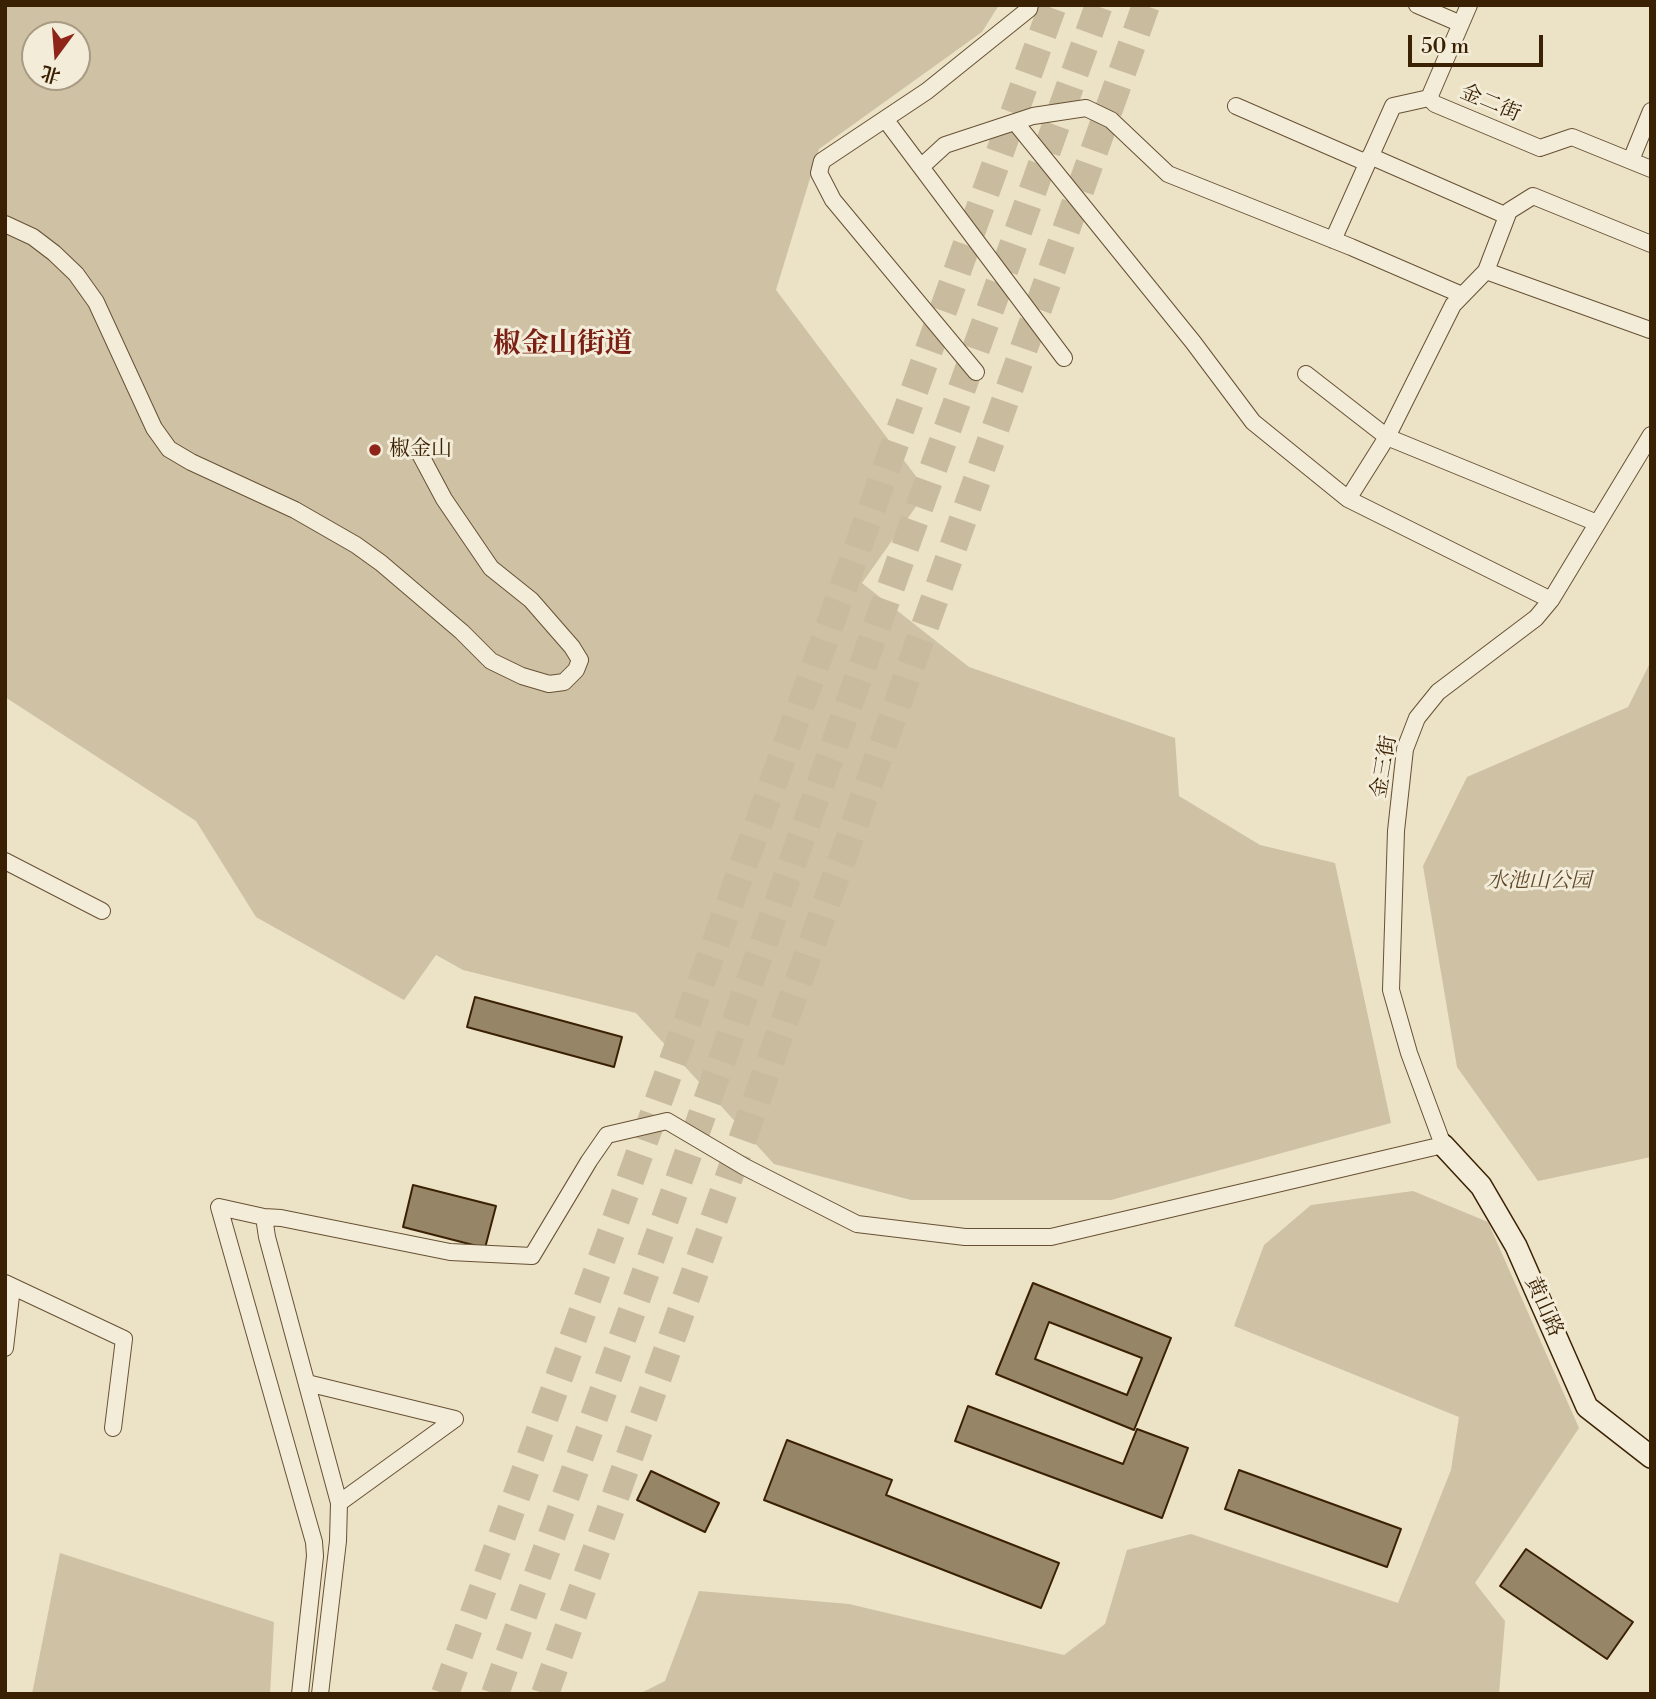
<!DOCTYPE html>
<meta charset="utf-8">
<style>
body{margin:0}
#map{position:relative;width:1656px;height:1699px;overflow:hidden;background:#ece2c5;font-family:"Libre Bodoni","Noto Serif SC",serif}
canvas{display:block}
.frame{position:absolute;inset:0;border:7px solid #3b2103;pointer-events:none}
.north{position:absolute;left:21px;top:21px;width:70px;height:70px;box-sizing:border-box;background:#f3ecd9;border:2px solid #a99b83;border-radius:50%;rotate:196deg;font-size:19px;font-weight:700;line-height:28px;text-align:center;color:#3b2103}
.north::after{content:'';display:block;margin:auto;width:24px;height:32px;background:#8f2418;clip-path:polygon(50% 0,100% 100%,50% 72%,0 100%)}
.scale{position:absolute;left:1408px;top:35px;width:135px;height:32px;box-sizing:border-box;border:4px solid #3b2103;border-top:0;padding-left:9px;font-size:21px;line-height:24px;white-space:nowrap;color:#3b2103;-webkit-text-stroke:5px #f3ecd9;paint-order:stroke}
</style>
<div id="map">
<canvas width="1656" height="1699"></canvas>
<div class="frame"></div>
<div class="north">北</div>
<div class="scale">50 m</div>
</div>
<script>
const ctx = document.querySelector('canvas').getContext('2d');
ctx.lineJoin = 'round';
function fill(path, color) {
  ctx.fillStyle = color;
  ctx.fill(path, 'evenodd');
}
function toPath(rows) {
  const path = new Path2D();
  for (const r of rows) {
    path.moveTo(r[0], r[1]);
    for (let i = 2; i < r.length; i += 2) path.lineTo(r[i], r[i + 1]);
  }
  return path;
}
function stroke(path, color, width, dash) {
  ctx.strokeStyle = color;
  ctx.lineWidth = width;
  ctx.lineCap = dash ? 'butt' : 'round';
  ctx.setLineDash(dash || []);
  ctx.stroke(path);
}
function write(font, color, halo, rows, align = 'center') {
  ctx.font = font + ' "Libre Bodoni","Noto Serif SC",serif';
  ctx.lineWidth = 6;
  ctx.setLineDash([]);
  ctx.textBaseline = 'middle';
  ctx.strokeStyle = halo;
  ctx.fillStyle = color;
  for (const [text, x, y, turn = 0] of rows) {
    ctx.save();
    ctx.translate(x, y);
    ctx.rotate((+turn || 0) * Math.PI / 180);
    ctx.textAlign = isNaN(turn) ? turn : align;
    if (halo) ctx.strokeText(text, 0, 0);
    ctx.fillText(text, 0, 0);
    ctx.restore();
  }
}
fill(toPath([
 [5,5,999,5,982,32,819,149,776,290,927,491,862,583,969,667,1175,738,1179,796,1260,845,1335,863,1391,1123,1111,1200,911,1200,774,1164,636,1013,463,970,436,955,404,1000,256,917,196,821,5,697],
 [35,35,77,35,77,77,35,77],
 [1651,661,1651,1157,1538,1181,1457,1067,1423,866,1467,777,1628,707],
 [1413,1191,1488,1222,1579,1428,1475,1583,1505,1621,1499,1694,639,1694,665,1681,699,1591,849,1604,1064,1655,1105,1624,1127,1550,1191,1534,1398,1603,1451,1470,1459,1417,1234,1326,1264,1245,1311,1205],
 [60,1553,274,1622,270,1694,32,1694]
]), '#cec1a4');
const building = toPath([
 [475,997,622,1037,614,1067,467,1027,475,997],
 [413,1185,496,1206,485,1248,403,1227,413,1185],
 [1033,1283,1171,1338,1134,1430,996,1374,1033,1283],
 [1049,1322,1142,1358,1127,1395,1035,1359,1049,1322],
 [968,1406,1123,1464,1137,1429,1188,1448,1162,1518,955,1441,968,1406],
 [787,1440,892,1480,886,1495,1059,1563,1041,1608,764,1500,787,1440],
 [1239,1470,1401,1529,1387,1567,1225,1509,1239,1470],
 [651,1471,719,1503,705,1532,637,1500,651,1471],
 [1526,1549,1633,1622,1607,1659,1500,1586,1526,1549]
]);
fill(building, '#978568');
stroke(building, '#3b2103', 2);
stroke(toPath([
 [445,1694,1053,5],
 [495,1694,1099,5],
 [545,1694,1146,5]
]), '#c9bb9e', 28, [28, 14]);
const street = toPath([
 [1417,5,1461,24],
 [1469,5,1429,98,1435,104,1540,148,1572,137,1651,169],
 [1236,106,1367,163],
 [885,119,1064,358],
 [1015,122,1193,342,1253,422,1348,499,1551,600],
 [1370,156,1507,216],
 [1631,160,1651,111],
 [921,167,945,145,1033,116,1086,108,1111,120,1168,174,1351,247,1462,295],
 [5,224,33,237,54,253,76,274,96,302,154,428,169,449,191,462,295,510,356,545,381,563,462,632,491,661,522,676,549,684,564,682,576,670,580,660,572,647,531,600,491,568,444,499,420,454],
 [1333,240,1393,106,1429,98],
 [1486,271,1650,330],
 [976,372,833,200,819,173,822,161,927,91,1029,9,1030,5],
 [1306,374,1387,437,1597,523],
 [1348,499,1387,437,1453,305,1486,271,1509,211,1533,196,1651,244],
 [5,861,102,911],
 [264,1217,219,1207,314,1542,315,1556,300,1694],
 [5,1283,124,1339,113,1428],
 [5,1348,12,1287],
 [307,1383,455,1419,339,1503],
 [320,1694,338,1541,339,1503,267,1237,264,1217,281,1218,450,1252,532,1256,589,1161,607,1135,667,1121,745,1167,857,1224,965,1237,1051,1237,1443,1145,1409,1053,1391,990,1396,831,1405,749,1417,718,1438,692,1536,618,1551,600,1651,435]
]);
const secondary = toPath([
 [1443,1145,1481,1186,1516,1246,1587,1407,1651,1457]
]);
stroke(street, '#675134', 18);
stroke(secondary, '#3b2103', 24);
stroke(street, '#f3ecd9', 16);
stroke(secondary, '#f3ecd9', 21);
for (const [x, y, r, color] of [
 [375,450,7,"#8f2418"]
]) {
  const dot = new Path2D();
  dot.arc(x, y, r, 0, 2 * Math.PI);
  ctx.fillStyle = color;
  ctx.fill(dot);
  stroke(dot, '#f3ecd9', 2.5);
}
write('21px', '#3b2103', '#f3ecd9', [
 ["金二街",1490,104,23],
 ["金三街",1385,767,-80],
 ["黄山路",1543,1307,66]
]);
write('21px', '#3b2103', '#f3ecd9', [
 ["椒金山",389,450]
], 'left');
write('italic 21px', '#60492b', '#f3ecd9', [
 ["水池山公园",1539,882]
]);
write('bold 28px', '#7a1f14', '#f3ecd9', [
 ["椒金山街道",563,345]
]);
</script>
